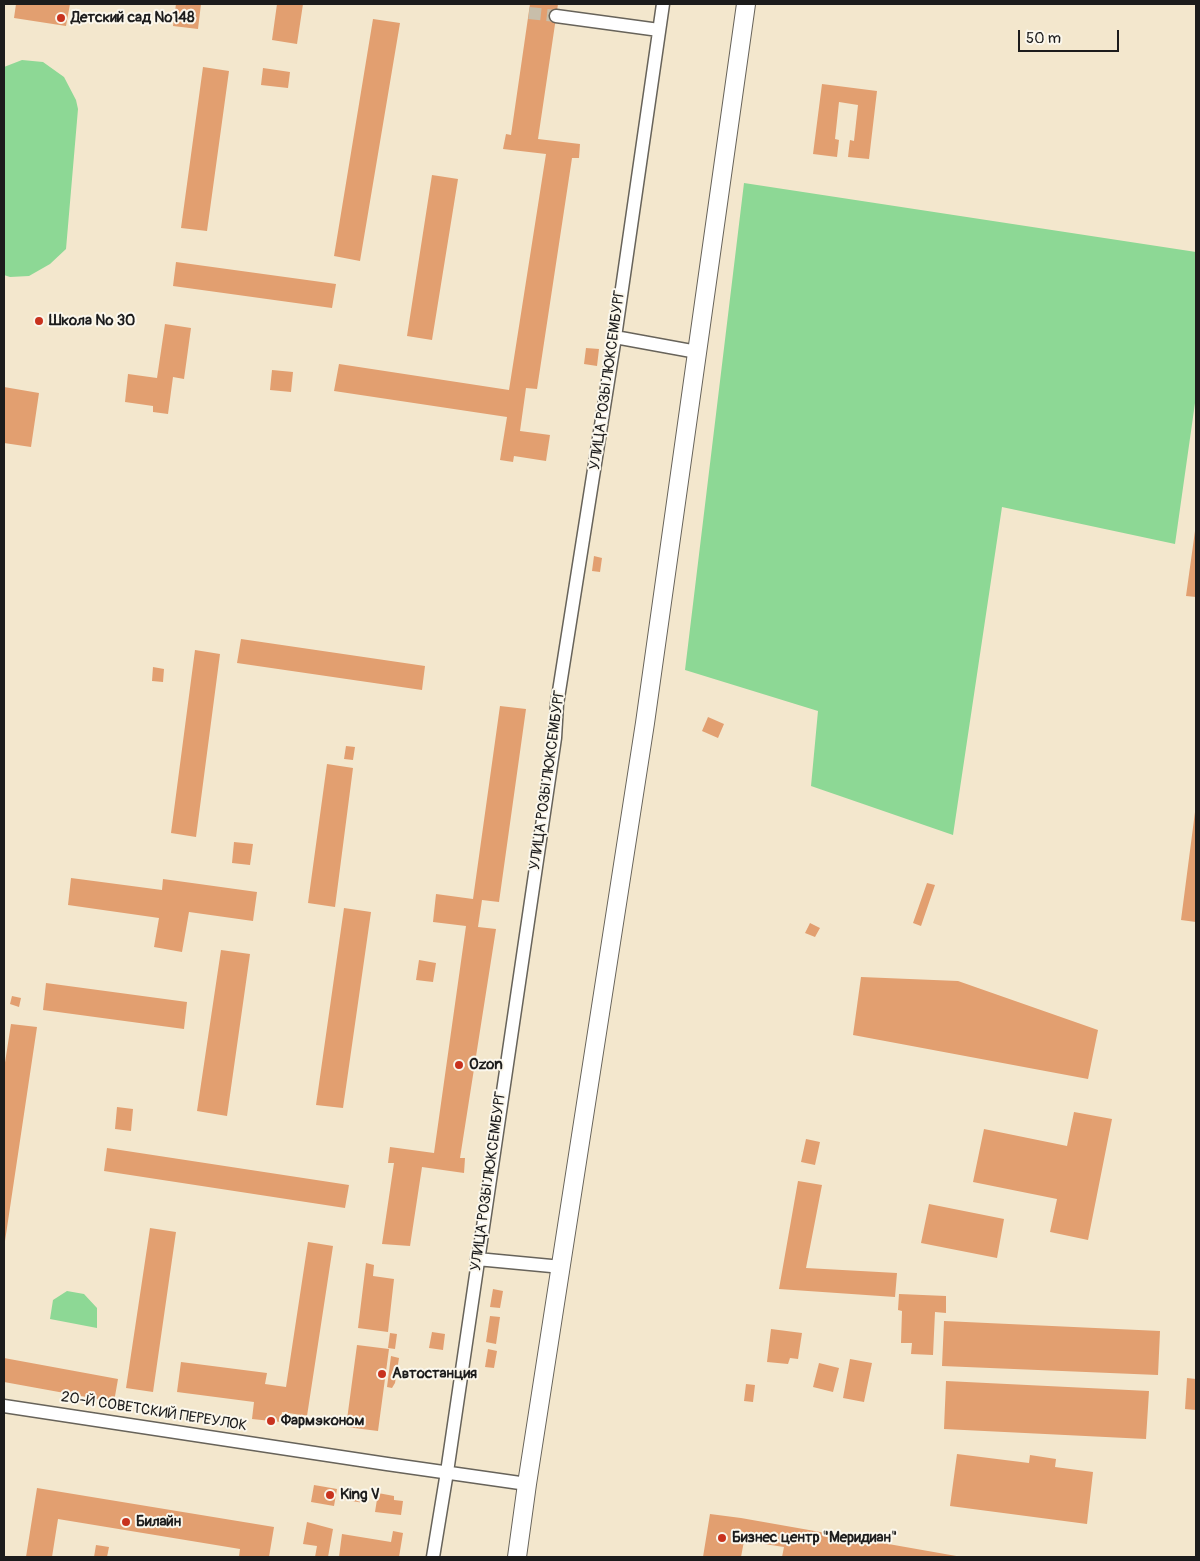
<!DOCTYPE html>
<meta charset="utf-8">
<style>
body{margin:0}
#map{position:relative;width:1200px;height:1561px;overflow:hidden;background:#f3e7cd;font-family:Pangolin,sans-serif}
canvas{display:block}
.frame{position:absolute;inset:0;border:5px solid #1c1c1c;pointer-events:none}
.scale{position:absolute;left:1018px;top:30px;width:101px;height:22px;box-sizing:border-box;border:2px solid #1c1c1c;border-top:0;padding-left:6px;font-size:15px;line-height:18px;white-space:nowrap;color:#1c1c1c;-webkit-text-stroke:4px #fbf7ec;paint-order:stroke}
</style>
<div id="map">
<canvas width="1200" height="1561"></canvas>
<div class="frame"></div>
<div class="scale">50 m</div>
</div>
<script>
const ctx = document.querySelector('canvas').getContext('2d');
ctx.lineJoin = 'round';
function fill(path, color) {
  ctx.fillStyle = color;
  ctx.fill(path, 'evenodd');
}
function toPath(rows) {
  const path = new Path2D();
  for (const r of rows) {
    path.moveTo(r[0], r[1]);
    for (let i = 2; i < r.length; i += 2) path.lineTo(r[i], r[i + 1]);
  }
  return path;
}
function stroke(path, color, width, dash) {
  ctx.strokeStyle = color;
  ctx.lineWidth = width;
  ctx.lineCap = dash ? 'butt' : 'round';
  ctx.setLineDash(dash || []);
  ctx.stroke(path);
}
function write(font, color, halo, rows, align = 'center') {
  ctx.font = font + ' Pangolin,sans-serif';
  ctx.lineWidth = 4;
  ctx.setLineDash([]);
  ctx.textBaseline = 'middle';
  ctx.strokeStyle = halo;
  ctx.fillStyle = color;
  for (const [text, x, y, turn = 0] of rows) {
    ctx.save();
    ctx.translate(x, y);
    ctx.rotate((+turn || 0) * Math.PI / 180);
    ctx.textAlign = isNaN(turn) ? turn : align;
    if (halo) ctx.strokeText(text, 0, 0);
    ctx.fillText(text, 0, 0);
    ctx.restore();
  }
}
fill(toPath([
 [22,60,43,62,64,77,76,100,78,109,66,249,50,264,29,276,10,277,4,275,4,67],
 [744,183,1196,252,1196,396,1175,544,1002,507,953,835,811,786,818,711,685,670],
 [67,1291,84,1294,97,1308,97,1328,50,1319,53,1300]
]), '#8dd895');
fill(toPath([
 [16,4,70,4,66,26,14,18],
 [176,4,201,4,198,29,173,26],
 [277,4,303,4,297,44,272,40],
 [530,4,558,4,538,139,580,144,579,158,572,158,537,389,526,388,520,431,550,435,546,461,514,456,513,462,500,460,507,417,334,391,339,364,509,390,546,154,503,149,506,134,511,135],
 [373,19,400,23,360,261,334,256],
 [203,67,229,71,207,231,181,228],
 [263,68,290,72,288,88,261,85],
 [822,84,877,91,869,159,848,157,850,140,854,141,858,105,839,102,835,139,839,140,837,157,813,154],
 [432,175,458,179,432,340,407,336],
 [176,262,336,284,332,308,173,286],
 [165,324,191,328,184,379,173,377,168,414,153,412,153,406,125,402,128,374,157,378],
 [586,348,599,349,597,366,584,364],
 [272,370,293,372,291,392,270,390],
 [4,387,39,393,31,447,4,443],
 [1195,531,1196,531,1196,597,1186,596],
 [594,556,602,558,600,572,592,571],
 [241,639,425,666,422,690,237,663],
 [195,650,220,654,196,837,171,833],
 [153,667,164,669,163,682,152,681],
 [500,706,526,709,499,902,482,900,478,927,496,929,460,1158,465,1158,464,1173,422,1167,410,1246,382,1244,394,1163,388,1163,390,1147,434,1153,466,926,433,922,436,894,473,899],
 [708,717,724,724,718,738,702,731],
 [346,746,355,747,353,760,344,759],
 [327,764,353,768,335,907,308,903],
 [1195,812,1196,812,1196,922,1181,920],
 [234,842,253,844,250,865,232,863],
 [71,878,162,890,163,879,257,892,253,921,189,912,182,952,154,947,159,918,68,905],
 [927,883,935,885,921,926,913,923],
 [344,908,371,912,343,1108,316,1105],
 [810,923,820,928,815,937,805,933],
 [221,950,250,954,227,1116,197,1111],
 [419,960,436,963,433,982,416,980],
 [861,977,958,981,1098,1030,1088,1079,853,1035],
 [46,983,187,1002,184,1029,43,1010],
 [12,996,21,998,19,1007,10,1004],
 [11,1024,37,1027,5,1241,4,1241,4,1069],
 [117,1107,133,1109,131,1131,115,1129],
 [1074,1112,1112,1119,1088,1240,1050,1232,1057,1199,973,1182,984,1129,1067,1146],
 [806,1139,820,1142,815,1165,801,1162],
 [107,1148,349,1185,345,1208,104,1171],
 [798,1181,822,1185,806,1268,897,1273,895,1297,779,1289],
 [929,1204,1004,1219,997,1258,921,1243],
 [150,1228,176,1232,153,1392,126,1388],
 [308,1242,333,1246,307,1416,282,1412,281,1422,252,1419,254,1402,177,1392,181,1362,267,1373,265,1384,286,1387],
 [366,1263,374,1265,373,1276,394,1279,388,1332,358,1328],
 [493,1289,503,1291,500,1308,490,1307],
 [899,1294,946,1296,946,1313,935,1312,933,1355,911,1354,912,1343,901,1343,902,1311,898,1310],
 [490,1316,500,1317,496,1344,486,1342],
 [944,1321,1160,1331,1158,1375,942,1366],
 [771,1329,802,1333,798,1359,790,1358,788,1364,767,1362],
 [432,1332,445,1334,443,1350,429,1348],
 [390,1333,397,1334,395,1349,388,1348],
 [357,1345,389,1349,378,1431,346,1427],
 [488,1349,497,1351,494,1368,485,1367],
 [391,1356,399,1358,395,1383,392,1388,387,1387],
 [4,1358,118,1379,114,1402,4,1382],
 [850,1359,872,1363,864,1402,843,1398],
 [819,1363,839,1368,833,1392,813,1387],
 [1187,1378,1196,1379,1196,1410,1185,1409],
 [946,1381,1149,1391,1146,1439,944,1429],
 [746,1384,755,1385,753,1402,744,1401],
 [957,1454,1029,1463,1030,1455,1056,1459,1055,1467,1093,1472,1087,1524,950,1506],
 [314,1485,337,1489,334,1506,311,1502],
 [37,1488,274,1527,269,1557,239,1557,240,1549,58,1519,52,1557,26,1557],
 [340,1489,365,1493,364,1503,339,1499],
 [378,1493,394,1496,394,1500,403,1501,401,1515,375,1512],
 [710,1514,741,1518,962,1557,782,1557,784,1547,744,1541,741,1557,703,1557],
 [307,1522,333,1529,328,1557,315,1557,317,1546,303,1544],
 [393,1531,403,1533,399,1557,339,1557,342,1534,391,1542],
 [96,1545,109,1547,107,1557,94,1557]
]), '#e29f70');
stroke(toPath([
 [529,13,556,16]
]), '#c8beaa', 12, [12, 6]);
const minor = toPath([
 [556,16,659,30],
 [615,337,697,352],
 [477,1259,562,1267],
 [4,1406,387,1464,527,1484],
 [433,1557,447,1472,555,738,557,704,615,337,663,4]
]);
const secondary = toPath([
 [517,1557,527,1484,645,723,746,4]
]);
stroke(minor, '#67635a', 15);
stroke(secondary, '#67635a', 20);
stroke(minor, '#fff', 12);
stroke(secondary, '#fff', 18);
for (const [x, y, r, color] of [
 [61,18,5,"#c8321e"],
 [39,321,5,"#c8321e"],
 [459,1065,5,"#c8321e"],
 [382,1374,5,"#c8321e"],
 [271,1421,5,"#c8321e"],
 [330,1495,5,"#c8321e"],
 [126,1522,5,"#c8321e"],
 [722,1538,5,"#c8321e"]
]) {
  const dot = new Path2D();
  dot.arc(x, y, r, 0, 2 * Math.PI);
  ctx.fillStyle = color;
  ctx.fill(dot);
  stroke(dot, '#fbf7ec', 2);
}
write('bold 15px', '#1c1c1c', '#fbf7ec', [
 ["Детский сад №148",71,18],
 ["Школа № 30",49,321],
 ["Ozon",469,1065],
 ["Автостанция",392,1374],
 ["Фармэконом",281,1421],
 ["King V",340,1495],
 ["Билайн",136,1522],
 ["Бизнес центр \"Меридиан\"",732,1538]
], 'left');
write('15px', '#1c1c1c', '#fbf7ec', [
 ["УЛИЦА РОЗЫ ЛЮКСЕМБУРГ",608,380,-82],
 ["УЛИЦА РОЗЫ ЛЮКСЕМБУРГ",548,780,-82],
 ["УЛИЦА РОЗЫ ЛЮКСЕМБУРГ",489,1181,-82],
 ["20-Й СОВЕТСКИЙ ПЕРЕУЛОК",154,1412,9]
]);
</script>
